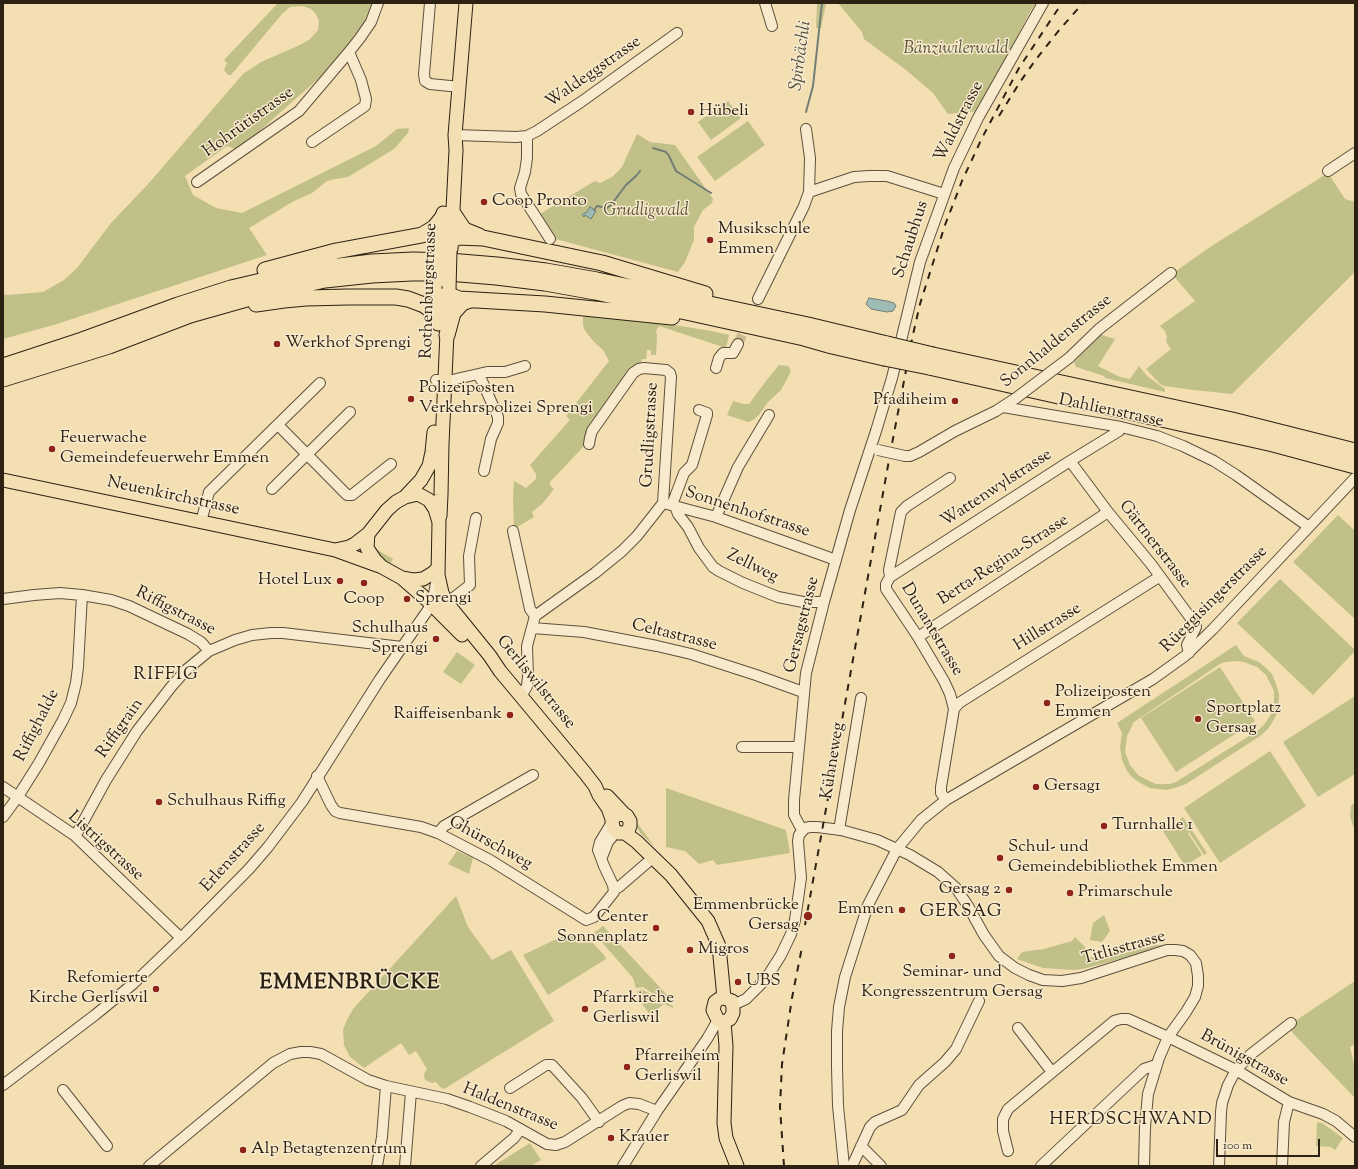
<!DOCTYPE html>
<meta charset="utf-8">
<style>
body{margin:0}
#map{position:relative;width:1358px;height:1169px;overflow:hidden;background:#f3dfb2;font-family:"Sorts Mill Goudy",serif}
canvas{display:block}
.frame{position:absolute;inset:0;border:4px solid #2d2114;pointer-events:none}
.scale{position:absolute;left:1216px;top:1139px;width:104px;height:18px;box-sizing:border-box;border:2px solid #2d2114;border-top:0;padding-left:5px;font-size:12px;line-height:14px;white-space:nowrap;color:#2d2114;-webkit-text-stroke:3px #f7eacd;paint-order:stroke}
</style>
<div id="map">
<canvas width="1358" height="1169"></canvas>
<div class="frame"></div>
<div class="scale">100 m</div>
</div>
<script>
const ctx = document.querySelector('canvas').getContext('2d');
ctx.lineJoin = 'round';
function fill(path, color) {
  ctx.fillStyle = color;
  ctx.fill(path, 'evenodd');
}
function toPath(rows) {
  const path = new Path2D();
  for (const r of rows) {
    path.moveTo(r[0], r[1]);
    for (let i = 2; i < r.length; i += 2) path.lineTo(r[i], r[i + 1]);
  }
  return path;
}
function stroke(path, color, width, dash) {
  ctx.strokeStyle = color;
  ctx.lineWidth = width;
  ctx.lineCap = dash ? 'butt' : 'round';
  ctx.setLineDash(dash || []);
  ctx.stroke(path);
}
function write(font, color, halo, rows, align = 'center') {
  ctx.font = font + ' "Sorts Mill Goudy",serif';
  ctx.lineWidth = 3;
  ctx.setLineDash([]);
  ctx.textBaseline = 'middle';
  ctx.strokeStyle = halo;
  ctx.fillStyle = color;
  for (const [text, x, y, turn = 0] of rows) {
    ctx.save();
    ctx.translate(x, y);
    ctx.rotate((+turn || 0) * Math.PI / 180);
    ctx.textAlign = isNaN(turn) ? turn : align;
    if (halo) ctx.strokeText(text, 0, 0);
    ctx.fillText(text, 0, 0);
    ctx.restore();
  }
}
fill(toPath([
 [278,3,375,3,369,19,344,56,238,150,227,146,185,176,193,195,216,208,242,213,376,146,397,129,409,128,408,133,394,149,348,177,335,179,327,181,312,193,294,201,249,228,267,255,57,324,3,339,3,294,7,295,43,292,64,280,77,268,111,223,149,183,243,74,261,62,302,44,310,39,318,30,319,21,316,14,311,9,303,6,290,7,282,14,231,75,228,75,224,70,227,63,224,60],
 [817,3,826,3,821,28,816,28],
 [838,3,1036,3,1031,10,978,111,948,114,933,93,906,70,864,39,862,32],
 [728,101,741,118,711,140,698,122],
 [748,121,765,145,715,181,697,157],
 [637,134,650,142,675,145,713,199,712,203,703,210,694,227,694,240,685,262,678,272,552,238,540,214,595,181,600,183,612,177,622,167],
 [1328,173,1345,199,1355,202,1355,272,1232,394,1194,390,1164,386,1160,384,1146,369,1171,349,1166,342,1167,337,1165,331,1160,326,1195,301,1172,274,1210,247],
 [583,316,662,323,711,331,729,335,726,348,659,326,656,331,657,336,656,355,651,355,651,350,647,350,646,359,642,359,641,365,587,443,550,482,550,485,554,489,542,504,532,512,534,517,514,529,513,498,514,481,526,488,536,479,536,474,530,465,570,420,566,416,609,361,603,350,594,342,586,332,583,326],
 [1099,334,1115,339,1098,366,1120,377,1130,379,1139,366,1147,376,1165,389,1165,392,1105,378,1104,376,1076,367,1074,362,1080,356,1081,352],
 [779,365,788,366,791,371,789,375,781,390,768,402,759,415,753,420,748,422,727,415,733,401,744,404,749,404,766,381],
 [1338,515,1355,531,1355,619,1293,562],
 [376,549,393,559,391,563,384,561,375,550],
 [1280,579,1355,650,1355,651,1313,695,1237,623],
 [1236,645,1244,656,1259,662,1266,668,1272,674,1276,684,1279,695,1278,712,1273,721,1268,729,1260,736,1186,784,1178,787,1166,790,1150,788,1140,783,1132,777,1127,771,1122,760,1120,747,1122,733,1117,723],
 [1237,661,1244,662,1257,667,1266,675,1274,691,1274,704,1271,714,1264,725,1257,731,1176,782,1170,784,1156,784,1149,781,1138,775,1130,765,1125,752,1127,736,1134,722,1220,664,1225,662],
 [457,652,475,665,461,684,443,672],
 [1220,667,1255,721,1176,772,1141,718],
 [1355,696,1355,774,1318,797,1283,742],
 [1270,751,1306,806,1220,863,1184,808],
 [666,788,786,830,790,853,717,865,713,860,699,864,685,851,666,847],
 [1355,802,1355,831,1350,817,1351,806],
 [1183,817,1207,853,1204,855,1189,832,1188,833,1202,855,1185,866,1163,831,1179,821,1181,821,1180,819],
 [635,820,654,846,641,834,636,826],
 [457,851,473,858,469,874,448,864],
 [456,896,468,927,492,960,511,950,554,1021,444,1089,440,1087,436,1082,432,1083,425,1080,424,1074,427,1069,416,1051,409,1055,401,1043,364,1068,350,1057,344,1045,343,1029,348,1018,353,1009],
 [1104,915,1110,931,1102,942,1090,940,1093,923],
 [603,926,666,994,671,997,674,997,674,1003,652,993,643,987,636,988,633,978,594,933],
 [567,934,568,936,572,935,583,936,588,938,605,956,606,959,548,995,523,955],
 [1075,937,1085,947,1090,957,1103,959,1156,945,1171,945,1083,969,1073,970,1043,968,1017,959,1022,952,1044,949,1072,941],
 [1355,981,1355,1044,1350,1047,1355,1068,1355,1098,1288,1028,1298,1019],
 [641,989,673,1006,673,1008,664,1004,650,1015,643,1005,637,991],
 [1317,1122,1322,1123,1343,1138,1335,1150,1331,1147,1316,1146],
 [530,1143,541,1160,531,1166,496,1166,495,1165]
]), '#c1c088');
const water = toPath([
 [590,207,596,211,591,219,585,215,584,217,582,215,584,213,586,213,590,207],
 [869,298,887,301,894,303,896,306,893,311,887,312,871,309,866,304,869,298]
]);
fill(water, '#9ebbb5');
stroke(water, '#717d75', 1);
stroke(toPath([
 [806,112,813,86,822,3],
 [653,148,666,152,669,156,676,171,711,193],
 [594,210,597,206,607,208,611,205,626,185,636,176,640,171]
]), '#717d75', 2);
stroke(toPath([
 [738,344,758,299]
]), '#cbb992', 10, [10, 5]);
const minor = toPath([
 [430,3,424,74,425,81,430,84,460,87],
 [765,3,772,26],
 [455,135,516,137,527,136,537,131,581,102,677,33],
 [527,136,527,158,525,172,520,188,521,194,550,239],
 [312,142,365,106,366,99,361,80,349,52],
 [1328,171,1355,153],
 [197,182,299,111,349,52,360,38,371,22,378,3],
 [809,192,854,177,869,176,887,176,944,194],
 [758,299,804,206,809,192,810,158,806,129],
 [1069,358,1099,329,1171,273],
 [716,368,719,358,723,353,733,353,738,344],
 [478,375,482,381,498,417,498,423,491,439,484,471],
 [436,380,452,380,487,372,505,372,525,366],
 [1003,407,1121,427,1157,436,1183,446,1214,461,1236,475,1309,527],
 [278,425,347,495,352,495,391,464],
 [589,444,590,438,592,431,633,373,639,369,644,368,666,370,670,373,671,377,663,503],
 [905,456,910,456,919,452,955,431,996,411,1016,398],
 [1070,461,1108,512,1151,564,1195,624,1196,627,1187,645,1189,653],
 [272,489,350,412],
 [672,505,684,473,692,465,707,415,707,413,699,410],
 [675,506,678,514,688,527,699,548,713,567,719,571,743,583,778,597,803,602,824,602],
 [716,517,738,467,769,415],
 [201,522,209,492,320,383],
 [513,531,530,609,535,616],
 [890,577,1070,461,1119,431,1121,427],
 [3,599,34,595,60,593,82,595,111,600,129,606,188,634,201,642,209,651],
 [447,603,470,585,469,556,476,518],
 [532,628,584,632,657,646,691,654,756,675,803,692],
 [918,637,1108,512],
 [521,697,527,686,528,677,527,646,535,616,595,573,622,551,637,536,663,503,716,517,836,560],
 [954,709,959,703,1159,577],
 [742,747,798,747],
 [317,776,331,805,335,811,340,813,421,827,438,833,490,860,586,920,594,917,614,892,613,885,604,866,598,850,600,842,611,824],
 [3,787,74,835,181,938],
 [946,800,941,793,941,787,954,709,950,694,944,681,918,637,886,589,886,584,890,577,889,570,901,512,907,506,950,478],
 [3,817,17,798,39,763,63,720,71,703,76,683,78,667,82,595],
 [802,830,794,815,794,800,806,673,824,602,850,510,876,431,892,378,920,262,954,168,978,118,1043,3],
 [839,830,861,698],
 [438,833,444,826,533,775],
 [74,835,77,833,106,780,137,731,171,687,186,670,209,651,235,640,252,635,271,633,283,633,402,647],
 [602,857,608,842,616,832],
 [615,889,619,887,648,862],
 [733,1005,746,999,760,985,769,974,781,955,791,934,795,920,801,878,798,841,799,835,805,828,810,827,817,827,841,830,877,840,910,855,938,872,956,888,968,906,984,935,999,956,1015,968,1029,975,1043,980,1062,981,1081,978,1167,950,1175,950,1183,951,1190,955,1196,963,1198,976,1198,986,1195,997,1186,1012,1168,1037,1159,1058,1148,1094,1145,1127,1144,1166],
 [1018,1028,1052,1072],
 [3,1085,95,1015,133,984,185,934,249,869,268,847,302,802,380,679,432,604,437,578],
 [510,1088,546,1065,552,1065,582,1098,599,1122],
 [63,1090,107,1146],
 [1289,1102,1323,1114,1336,1121,1355,1137],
 [861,1146,881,1166],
 [1008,1151,1003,1131,1003,1119,1008,1109,1114,1021,1121,1019,1128,1019,1168,1037,1236,1070,1289,1102,1284,1122,1282,1166],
 [149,1166,273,1063,290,1054,301,1052,310,1052,321,1054,368,1080,386,1086,447,1099,470,1107,506,1121,547,1144,556,1145,565,1142,622,1106,629,1103,639,1104,657,1111],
 [377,1166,382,1137,386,1086],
 [405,1166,411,1092],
 [481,1166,514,1138,520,1130],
 [623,1166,657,1111,707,1039,718,1020],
 [844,1166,838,1106,837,1067,837,1031,839,1007,845,977,868,905,897,849,921,820,946,800,1153,679,1185,656,1213,629,1355,478],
 [852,1166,870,1127,875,1122,902,1110,919,1085,945,1062,956,1049,979,1001],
 [1041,1166,1144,1069,1156,1065],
 [1219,1166,1221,1112,1222,1103,1228,1085,1236,1070,1250,1055,1291,1023]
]);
const major = toPath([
 [441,247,443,213],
 [451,249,456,150,455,135,466,3],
 [438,324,438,289,440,280],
 [3,480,335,550,382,567],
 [405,497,421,480,429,466,432,452,434,432],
 [440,516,441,495,442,444,449,289],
 [368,534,367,548,375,560,382,567,402,578,426,599,462,635],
 [335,550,349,547,355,544,368,534,387,510,396,502,405,497,418,494,429,500,435,509,439,522,438,575,442,593,447,603,490,656,500,671,585,773,595,786,599,795,608,808,612,819],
 [402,578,413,580,423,579,433,573,438,568],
 [607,796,624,814,627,816,630,821,630,826,628,831,623,833,618,833,613,828,612,821,616,815,624,814],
 [625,833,637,842,671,875,708,921,719,946,724,998],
 [724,998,732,1001,733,1008,733,1013,730,1019,724,1022,718,1020,713,1010,715,1002,719,999,724,998],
 [724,1022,726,1046,724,1123,726,1138,737,1166]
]);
const highway = toPath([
 [452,212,464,230,479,236],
 [441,247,446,243,458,237,483,238,602,263,705,294],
 [265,270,336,251,422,235,434,228,443,217],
 [440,280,443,289,447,294,459,299,545,304,672,317],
 [256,304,284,300,306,298,348,297,396,297,408,299,424,305,431,310,438,321],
 [447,335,453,313,462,303,470,300],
 [933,355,1232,420,1355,451],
 [3,366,82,340,178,305,231,288,278,277,323,268,372,262,413,260,449,261,497,265,546,271,597,280,808,325,887,344],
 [929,367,1273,444,1355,466],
 [3,379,109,346,190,315,275,291,325,280,372,275,412,273,448,273,496,277,545,283,595,292,804,338,832,346,884,358]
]);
stroke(minor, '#5e503c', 12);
stroke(major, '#2d2114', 15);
stroke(highway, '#2d2114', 17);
stroke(minor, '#f7eacd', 10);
stroke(major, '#f3dfb2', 13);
stroke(highway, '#f3dfb2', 15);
stroke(toPath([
 [999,116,1020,82,1037,58,1060,29,1083,3],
 [805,925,891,449,912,339,920,304,945,225,962,181,982,138,1019,68,1062,3],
 [784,1166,780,1107,782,1064,792,998,802,947]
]), '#2d2114', 2, [7, 7]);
const minorBridge = toPath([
 [1016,398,1069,358],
 [878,450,905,456]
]);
const majorBridge = toPath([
 [440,280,441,247],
 [449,289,450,251]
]);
const highwayBridge = toPath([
 [887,344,933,355],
 [884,358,929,367]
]);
stroke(minorBridge, '#5e503c', 12, []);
stroke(majorBridge, '#2d2114', 15, []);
stroke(highwayBridge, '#2d2114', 17, []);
stroke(minorBridge, '#f7eacd', 10);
stroke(majorBridge, '#f3dfb2', 13);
stroke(highwayBridge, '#f3dfb2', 15);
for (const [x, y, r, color] of [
 [691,112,4,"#8f2418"],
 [484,202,4,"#8f2418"],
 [710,240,4,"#8f2418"],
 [277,344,4,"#8f2418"],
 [411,399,4,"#8f2418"],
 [955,401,4,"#8f2418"],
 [52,449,4,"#8f2418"],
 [340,581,4,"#8f2418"],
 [364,583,4,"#8f2418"],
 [407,599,4,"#8f2418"],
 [436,639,4,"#8f2418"],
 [1047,703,4,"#8f2418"],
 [510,715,4,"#8f2418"],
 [1198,719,4,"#8f2418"],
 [1036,787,4,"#8f2418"],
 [159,802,4,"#8f2418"],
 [1104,826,4,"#8f2418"],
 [1000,858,4,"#8f2418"],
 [1009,890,4,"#8f2418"],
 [1070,893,4,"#8f2418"],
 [902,910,4,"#8f2418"],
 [808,916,5,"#8f2418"],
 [656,928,4,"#8f2418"],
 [690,950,4,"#8f2418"],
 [952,956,4,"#8f2418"],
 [738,982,4,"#8f2418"],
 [156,989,4,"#8f2418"],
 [585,1009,4,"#8f2418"],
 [627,1067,4,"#8f2418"],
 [611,1138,4,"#8f2418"],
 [243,1150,4,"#8f2418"]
]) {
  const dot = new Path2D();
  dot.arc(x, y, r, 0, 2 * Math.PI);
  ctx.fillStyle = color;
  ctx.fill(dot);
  stroke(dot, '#f7eacd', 1.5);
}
write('italic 17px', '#595137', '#f7eacd', [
 ["Bänziwilerwald",956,50],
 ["Grudligwald",646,212]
]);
write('17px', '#2d2114', '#f7eacd', [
 ["Waldeggstrasse",594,73,-35],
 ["Waldstrasse",960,122,-63],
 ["Hohrütistrasse",249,123,-36],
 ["Schaubhus",912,240,-72],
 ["Rothenburgstrasse",430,291,-88],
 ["Sonnhaldenstrasse",1057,342,-39],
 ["Dahlienstrasse",1111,412,12],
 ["Grudligstrasse",651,435,-87],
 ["Wattenwylstrasse",997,489,-33],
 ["Neuenkirchstrasse",173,497,12],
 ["Sonnenhofstrasse",747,513,18],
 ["Gärtnerstrasse",1154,545,52],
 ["Berta-Regina-Strasse",1004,561,-33],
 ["Zellweg",752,567,26],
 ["Rüeggisingerstrasse",1215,600,-45],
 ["Riffigstrasse",175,612,27],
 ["Gersagstrasse",803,625,-76],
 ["Hillstrasse",1048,628,-32],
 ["Dunantstrasse",931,630,59],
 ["Celtastrasse",674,636,14],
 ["Gerliswilstrasse",535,683,51],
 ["Riffighalde",38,726,-63],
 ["Riffigrain",121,729,-55],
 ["Kühneweg",834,761,-81],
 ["Ghürschweg",490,844,29],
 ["Listrigstrasse",105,847,42],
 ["Erlenstrasse",234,858,-48],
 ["Titlisstrasse",1124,949,-16],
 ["Brünigstrasse",1244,1059,29],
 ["Haldenstrasse",510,1108,22]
]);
write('17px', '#2d2114', '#f7eacd', [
 ["Hübeli",699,112],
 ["Coop Pronto",492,202],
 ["Musikschule",718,230],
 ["Emmen",718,250],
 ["Werkhof Sprengi",285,344],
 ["Polizeiposten",419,389],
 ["Verkehrspolizei Sprengi",419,409],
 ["Pfadiheim",947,401,"right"],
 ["Feuerwache",60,439],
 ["Gemeindefeuerwehr Emmen",60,459],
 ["Hotel Lux",332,581,"right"],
 ["Sprengi",415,599],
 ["Coop",364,600,"center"],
 ["Schulhaus",428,629,"right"],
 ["Sprengi",428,649,"right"],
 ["Polizeiposten",1055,693],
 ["Emmen",1055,713],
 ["Sportplatz",1206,709],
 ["Gersag",1206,729],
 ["Raiffeisenbank",502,715,"right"],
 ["Gersag1",1044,787],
 ["Schulhaus Riffig",167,802],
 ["Turnhalle 1",1112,826],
 ["Schul- und",1008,848],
 ["Gemeindebibliothek Emmen",1008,868],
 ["Gersag 2",1001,890,"right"],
 ["Primarschule",1078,893],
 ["Emmenbrücke",799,906,"right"],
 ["Gersag",799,926,"right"],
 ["Emmen",894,910,"right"],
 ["Center",648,918,"right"],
 ["Sonnenplatz",648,938,"right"],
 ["Migros",698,950],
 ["Seminar- und",952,973,"center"],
 ["Kongresszentrum Gersag",952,993,"center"],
 ["Refomierte",148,979,"right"],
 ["Kirche Gerliswil",148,999,"right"],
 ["UBS",746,982],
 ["Pfarrkirche",593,999],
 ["Gerliswil",593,1019],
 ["Pfarreiheim",635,1057],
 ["Gerliswil",635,1077],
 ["Krauer",619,1138],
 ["Alp Betagtenzentrum",251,1150]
], 'left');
write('italic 18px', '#4f4f44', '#f7eacd', [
 ["Spirbächli",802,56,-82]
]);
ctx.letterSpacing = '1px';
write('18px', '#2d2114', '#f7eacd', [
 ["RIFFIG",166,676],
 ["GERSAG",961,913],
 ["HERDSCHWAND",1131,1121]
]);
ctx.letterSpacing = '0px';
ctx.letterSpacing = '1px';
write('bold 21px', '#2d2114', '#f7eacd', [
 ["EMMENBRÜCKE",350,984]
]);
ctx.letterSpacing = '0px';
</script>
